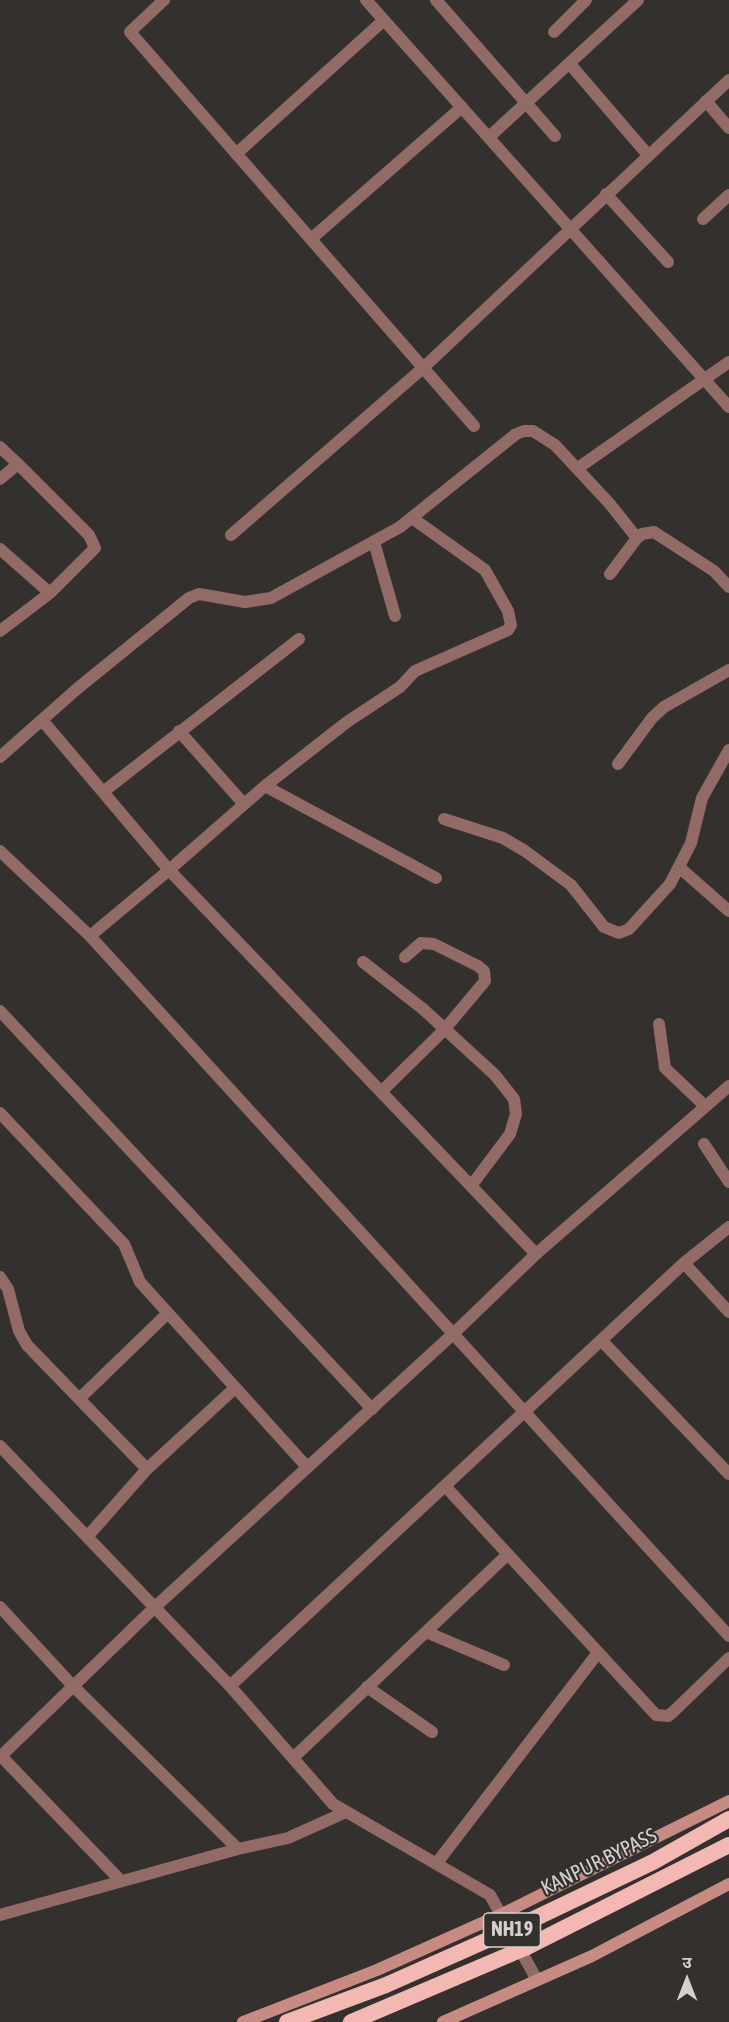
<!DOCTYPE html>
<meta charset="utf-8">
<style>
body{margin:0}
#map{position:relative;width:729px;height:2022px;overflow:hidden;background:#33302e;font-family:"Asap Condensed","Noto Sans Devanagari",sans-serif}
canvas{display:block}
.north{position:absolute;left:657px;top:1950px;width:60px;height:60px;-webkit-text-stroke:4px #33302e;paint-order:stroke;rotate:0deg;font-size:16px;font-weight:700;line-height:24px;text-align:center;color:#d3d1d0}
.north::after{content:'';display:block;margin:auto;width:21px;height:27px;background:#d3d1d0;clip-path:polygon(50% 0,100% 100%,50% 72%,0 100%)}
</style>
<div id="map">
<canvas width="729" height="2022"></canvas>
<div class="north">उ</div>
</div>
<script>
const ctx = document.querySelector('canvas').getContext('2d');
ctx.lineJoin = 'round';
function toPath(rows) {
  const path = new Path2D();
  for (const r of rows) {
    path.moveTo(r[0], r[1]);
    for (let i = 2; i < r.length; i += 2) path.lineTo(r[i], r[i + 1]);
  }
  return path;
}
function stroke(path, color, width, dash) {
  ctx.strokeStyle = color;
  ctx.lineWidth = width;
  ctx.lineCap = dash ? 'butt' : 'round';
  ctx.setLineDash(dash || []);
  ctx.stroke(path);
}
function write(font, color, halo, rows, align = 'center') {
  ctx.font = font + ' "Asap Condensed",sans-serif';
  ctx.lineWidth = 4.5;
  ctx.setLineDash([]);
  ctx.textBaseline = 'middle';
  ctx.strokeStyle = halo;
  ctx.fillStyle = color;
  for (const [text, x, y, turn = 0] of rows) {
    ctx.save();
    ctx.translate(x, y);
    ctx.rotate((+turn || 0) * Math.PI / 180);
    ctx.textAlign = isNaN(turn) ? turn : align;
    if (halo) ctx.strokeText(text, 0, 0);
    ctx.fillText(text, 0, 0);
    ctx.restore();
  }
}
stroke(toPath([
 [164,0,130,32,474,426],
 [366,0,729,407],
 [436,0,555,136],
 [554,32,586,0],
 [569,63,648,155],
 [706,101,729,128],
 [489,137,638,0],
 [236,154,384,20],
 [606,194,668,262],
 [703,219,729,195],
 [311,239,462,107],
 [0,447,18,464,0,479],
 [578,468,729,362],
 [231,535,423,368,729,80],
 [374,542,395,616],
 [0,549,50,593],
 [610,574,637,538,642,534,654,532,714,571,729,587],
 [0,631,50,593,95,548,89,535,18,464],
 [42,720,169,870,265,786,347,722,400,687,415,671,508,630,511,625,508,611,485,570,412,518],
 [179,731,243,803],
 [0,757,78,688,189,598,199,594,245,602,271,598,400,527,516,434,524,431,533,431,555,445,609,503,637,538],
 [618,764,652,718,664,707,729,670],
 [265,786,436,878],
 [103,792,299,639],
 [444,819,503,838,525,851,571,885,604,927,619,933,629,929,670,884,691,843,702,798,729,750],
 [680,868,729,911],
 [90,936,169,870,536,1254],
 [363,962,423,1009,495,1075,514,1099,516,1114,510,1134,471,1186],
 [0,1011,372,1409],
 [659,1024,665,1068,705,1106],
 [381,1092,444,1030,485,981,484,971,478,966,434,944,421,943,405,957],
 [0,1113,124,1244,140,1282,307,1467],
 [704,1144,729,1182],
 [684,1263,729,1227],
 [0,1277,8,1289,19,1331,27,1345,147,1469],
 [601,1340,729,1474],
 [79,1399,168,1313],
 [0,1446,230,1686,333,1804,490,1895,537,1980],
 [445,1486,656,1715,668,1716,673,1712,729,1658],
 [87,1537,147,1469,235,1388],
 [0,1607,72,1685,238,1849],
 [426,1632,504,1665],
 [230,1686,684,1263,729,1312],
 [367,1687,432,1732],
 [0,1755,121,1881],
 [0,1757,155,1607,453,1334,536,1254,729,1086],
 [293,1758,507,1555],
 [436,1864,597,1654],
 [0,1915,238,1849,288,1838,346,1812]
]), '#926b67', 12);
stroke(toPath([
 [0,851,90,936,729,1636]
]), '#926b67', 12);
stroke(toPath([
 [243,2022,377,1970,502,1914,729,1801],
 [443,2022,592,1956,729,1884]
]), '#c88b84', 12);
stroke(toPath([
 [287,2022,386,1985,519,1926,653,1862,729,1819],
 [351,2022,525,1948,729,1845]
]), '#f2b8b1', 16);
for (const [x, y, w] of [
 [512,1930,57]
]) {
  const box = new Path2D();
  box.roundRect(x - w / 2, y - 17, w, 34, 4.5);
  ctx.fillStyle = '#33302e';
  ctx.fill(box);
  stroke(box, '#d3d1d0', 1.5);
}
write('bold 20px', '#d3d1d0', null, [
 ["NH19",512,1930]
]);
write('21px', '#d3d1d0', '#33302e', [
 ["KANPUR BYPASS",599,1862,-26]
]);
</script>
